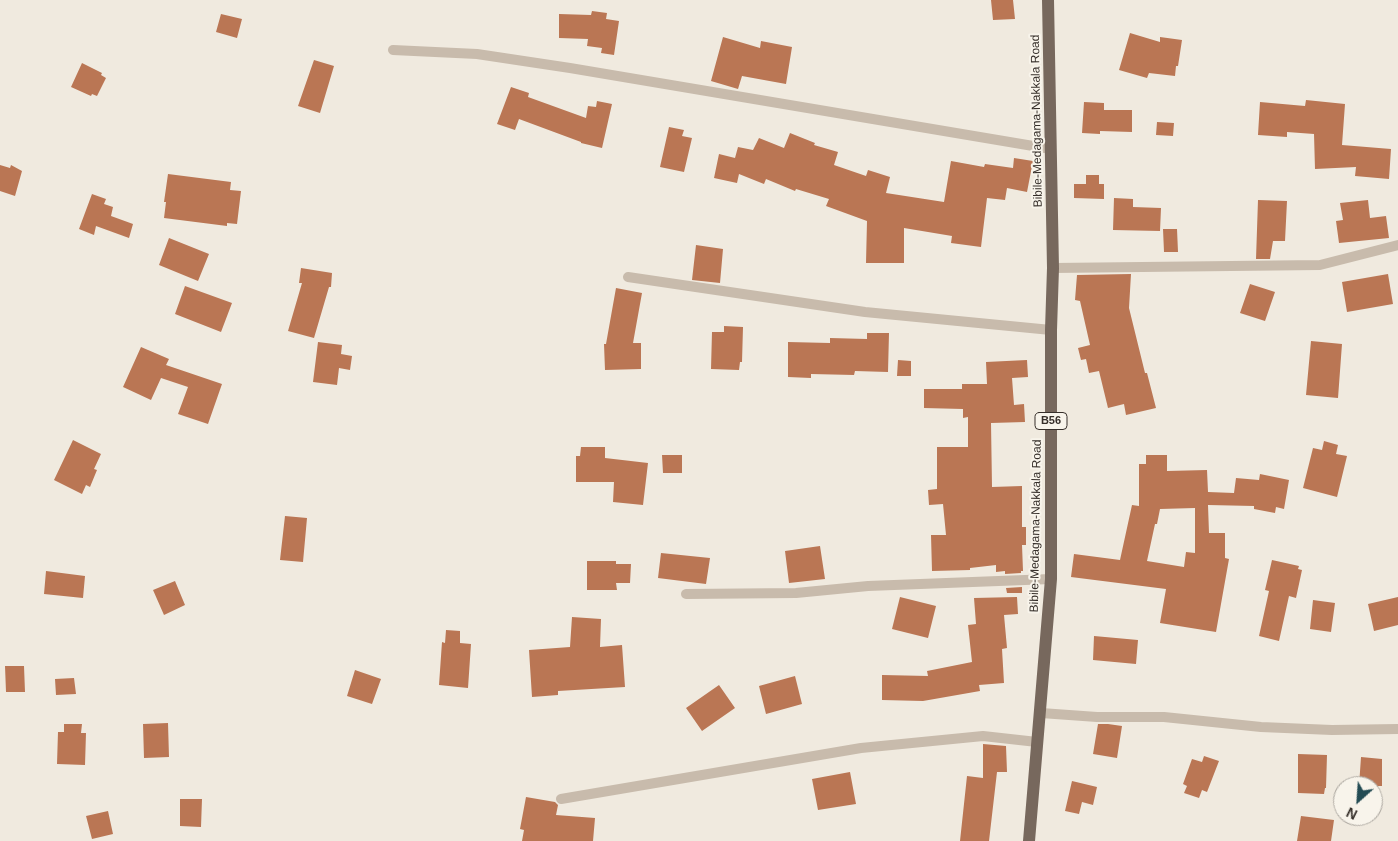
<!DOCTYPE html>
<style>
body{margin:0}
#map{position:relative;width:1398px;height:841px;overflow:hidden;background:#f0eadf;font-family:Helvetica,sans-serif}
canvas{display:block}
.north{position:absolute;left:1333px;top:776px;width:50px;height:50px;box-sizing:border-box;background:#f8f4eb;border:1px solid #aaa59e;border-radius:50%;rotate:206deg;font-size:14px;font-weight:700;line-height:20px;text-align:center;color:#362f2a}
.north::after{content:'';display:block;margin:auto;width:18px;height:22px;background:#244c54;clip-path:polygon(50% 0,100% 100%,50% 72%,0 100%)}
</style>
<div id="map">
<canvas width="1398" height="841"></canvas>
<div class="north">N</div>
</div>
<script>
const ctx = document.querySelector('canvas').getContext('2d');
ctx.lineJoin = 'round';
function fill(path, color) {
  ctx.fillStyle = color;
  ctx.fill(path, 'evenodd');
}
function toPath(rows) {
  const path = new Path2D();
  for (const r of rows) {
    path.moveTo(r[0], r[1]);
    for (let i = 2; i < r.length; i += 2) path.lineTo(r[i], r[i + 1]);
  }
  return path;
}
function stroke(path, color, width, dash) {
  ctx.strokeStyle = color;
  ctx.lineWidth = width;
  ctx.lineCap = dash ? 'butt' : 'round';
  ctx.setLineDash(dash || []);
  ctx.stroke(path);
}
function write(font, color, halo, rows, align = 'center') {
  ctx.font = font + ' Helvetica,sans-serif';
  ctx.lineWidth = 4;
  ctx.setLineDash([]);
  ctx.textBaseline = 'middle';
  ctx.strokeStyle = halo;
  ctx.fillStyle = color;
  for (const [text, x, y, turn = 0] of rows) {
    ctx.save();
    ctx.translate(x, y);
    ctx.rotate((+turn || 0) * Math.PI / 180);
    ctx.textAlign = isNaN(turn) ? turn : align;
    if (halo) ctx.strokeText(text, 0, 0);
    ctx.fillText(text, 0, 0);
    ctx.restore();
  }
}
fill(toPath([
 [991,0,1013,0,1015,19,993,20],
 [592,11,607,13,606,19,619,21,614,55,601,53,602,48,587,46,588,39,559,38,559,14,591,15],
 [221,14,242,19,237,38,216,32],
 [1130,33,1160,42,1160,37,1182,40,1178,66,1176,66,1175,76,1149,73,1147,78,1119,70],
 [723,37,760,48,761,41,792,47,786,84,742,76,738,89,711,81],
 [314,60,334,66,320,113,298,106],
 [82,63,102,73,101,75,106,78,97,96,92,94,91,96,71,87],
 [511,87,529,93,528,97,586,118,588,106,596,107,597,101,612,104,602,148,581,143,581,142,519,119,515,130,497,124],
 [1306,100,1345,104,1342,145,1391,149,1389,179,1355,176,1356,167,1315,169,1314,134,1287,132,1287,137,1258,135,1260,102,1305,106],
 [1084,102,1104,103,1104,110,1132,110,1132,132,1100,131,1100,134,1082,133],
 [1157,122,1174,123,1173,136,1156,135],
 [669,127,684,130,682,136,692,138,684,172,660,167],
 [790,133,815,143,814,145,838,152,834,165,866,176,868,170,890,177,886,193,944,202,951,161,984,167,985,164,1013,168,1014,158,1033,161,1027,192,1007,188,1005,200,987,198,981,247,951,243,952,236,904,228,904,263,866,263,867,221,826,206,829,199,796,189,795,191,766,179,764,184,739,174,737,183,714,178,719,154,735,158,738,147,753,150,759,138,784,148],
 [0,165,10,168,11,165,22,171,15,196,0,191],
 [168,174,231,182,230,190,241,191,237,224,227,223,227,226,164,218,166,202,164,202],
 [1086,175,1099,175,1099,184,1104,184,1104,199,1074,198,1074,184,1086,184],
 [92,194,106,199,104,204,113,207,111,216,133,224,129,238,96,226,94,235,79,229],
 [1114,198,1133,199,1133,207,1161,208,1160,231,1113,230],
 [1258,200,1287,201,1285,241,1273,241,1270,259,1256,259],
 [1368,200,1370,218,1386,216,1389,238,1339,243,1336,221,1343,220,1340,203],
 [1163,229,1177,229,1178,252,1164,252],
 [169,238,209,254,198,281,159,265],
 [696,245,723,249,720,283,692,280],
 [301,268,332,273,331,287,329,287,314,338,288,331,302,283,299,283],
 [1131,274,1129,308,1145,373,1147,373,1156,408,1126,415,1124,404,1108,408,1099,371,1089,373,1086,359,1081,360,1078,348,1090,345,1080,301,1075,300,1077,275],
 [1388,274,1393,304,1347,312,1342,282],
 [1250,284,1275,292,1265,321,1240,313],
 [185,286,232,303,221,332,175,314],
 [616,288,642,293,633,343,641,343,641,369,605,370,604,344,606,344],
 [724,326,743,327,742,362,740,362,739,370,711,369,712,332,724,332],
 [867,333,889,333,888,372,855,371,854,375,811,374,811,378,788,377,788,342,830,343,830,338,867,339],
 [1311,341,1342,344,1338,398,1306,395],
 [318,342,342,345,341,354,352,356,350,370,339,368,337,385,313,382],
 [141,347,169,359,166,365,222,384,208,424,178,414,188,387,161,378,151,400,123,387],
 [898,360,911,361,911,376,897,376],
 [1027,360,1028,377,1012,378,1014,405,1024,404,1025,422,991,423,992,487,1022,486,1022,527,1026,527,1026,545,1022,545,1023,571,1021,571,1021,573,1005,574,1005,571,996,572,996,565,970,568,970,570,932,571,931,535,946,535,943,504,929,505,928,490,937,489,937,447,968,447,968,417,963,418,963,409,924,408,924,389,962,389,962,384,987,384,986,362],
 [73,440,101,454,94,469,97,470,90,487,86,485,82,494,54,480],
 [1324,441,1338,445,1336,454,1347,456,1337,497,1303,488,1313,448,1322,450],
 [581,447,605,447,605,458,648,463,643,505,613,502,614,482,576,482,576,456,580,456],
 [662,455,682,455,682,473,663,473],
 [1146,455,1167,455,1167,471,1207,470,1208,492,1234,493,1236,478,1259,480,1260,474,1289,480,1284,509,1276,507,1275,513,1254,509,1254,506,1208,505,1209,533,1225,533,1225,558,1229,559,1216,632,1160,623,1166,589,1071,577,1074,554,1120,560,1132,505,1139,506,1139,464,1146,464],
 [1195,508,1195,553,1186,552,1184,567,1147,561,1155,524,1157,524,1160,509],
 [285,516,307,518,303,562,280,560],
 [820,546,825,579,789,583,785,551],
 [661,553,710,558,706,584,658,578],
 [1272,560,1299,566,1298,569,1302,570,1296,598,1289,596,1279,641,1259,636,1269,591,1265,590],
 [587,561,616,561,616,564,631,564,630,583,616,583,617,590,587,590],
 [46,571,85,576,83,598,44,594],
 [175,581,185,605,164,615,153,590],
 [1022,587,1022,593,1007,593,1006,588],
 [900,597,936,606,928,638,892,629],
 [1017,597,1018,614,1004,615,1007,648,1002,649,1004,683,979,685,980,691,923,701,882,700,882,675,928,676,927,671,972,662,968,625,976,624,974,598],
 [1398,597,1398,625,1374,631,1368,604],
 [1313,600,1335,603,1331,632,1310,629],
 [572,617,601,619,600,647,622,645,625,687,558,691,558,695,532,697,529,650,570,647],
 [446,630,460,631,460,643,471,644,468,688,439,685,442,642,445,643],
 [1094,636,1138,640,1136,664,1093,660],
 [5,666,24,666,25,692,6,692],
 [355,670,381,679,372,704,347,696],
 [795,676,802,704,766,714,759,686],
 [74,678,76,694,56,695,55,679],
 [719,685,735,708,702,731,686,708],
 [168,723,169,757,144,758,143,724],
 [64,724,82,724,81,733,86,733,85,765,57,764,58,732,64,732],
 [1098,724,1108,724,1122,726,1117,758,1093,754],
 [983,744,1006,746,1007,772,997,772,989,841,960,841,967,776,983,778],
 [1298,754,1327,755,1326,788,1325,788,1324,794,1298,793],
 [1204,756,1219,761,1207,792,1202,790,1199,798,1184,793,1187,786,1183,784,1192,759,1202,762],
 [1361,757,1382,759,1382,786,1359,786],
 [850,772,856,804,818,810,812,779],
 [1072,781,1097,787,1093,805,1082,802,1079,814,1065,811],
 [526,797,555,802,558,805,556,815,595,818,593,841,522,841,524,830,520,829],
 [180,799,202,799,201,827,180,826],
 [108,811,113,834,92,839,86,816],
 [1301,816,1334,820,1331,841,1297,841]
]), '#ba7654');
stroke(toPath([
 [393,50,477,54,570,68,1051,149],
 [1053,268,1320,265,1398,245],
 [628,277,865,312,1051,330],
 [686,594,796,593,868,586,1051,579],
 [1041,713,1097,717,1164,717,1261,727,1332,730,1398,729],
 [561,799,861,748,983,736,1037,742]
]), '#c8bbac', 10);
stroke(toPath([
 [1029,841,1051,579,1051,330,1053,268,1048,0]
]), '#77685d', 12);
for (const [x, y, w] of [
 [1051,421,32]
]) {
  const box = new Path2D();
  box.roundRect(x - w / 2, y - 8.5, w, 17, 4);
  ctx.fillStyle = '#f8f4eb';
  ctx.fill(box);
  stroke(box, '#362f2a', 1);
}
write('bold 11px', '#362f2a', null, [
 ["B56",1051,421]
]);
write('12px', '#362f2a', '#f8f4eb', [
 ["Bibile-Medagama-Nakkala Road",1037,121,-91],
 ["Bibile-Medagama-Nakkala Road",1036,526,-89]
]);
</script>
